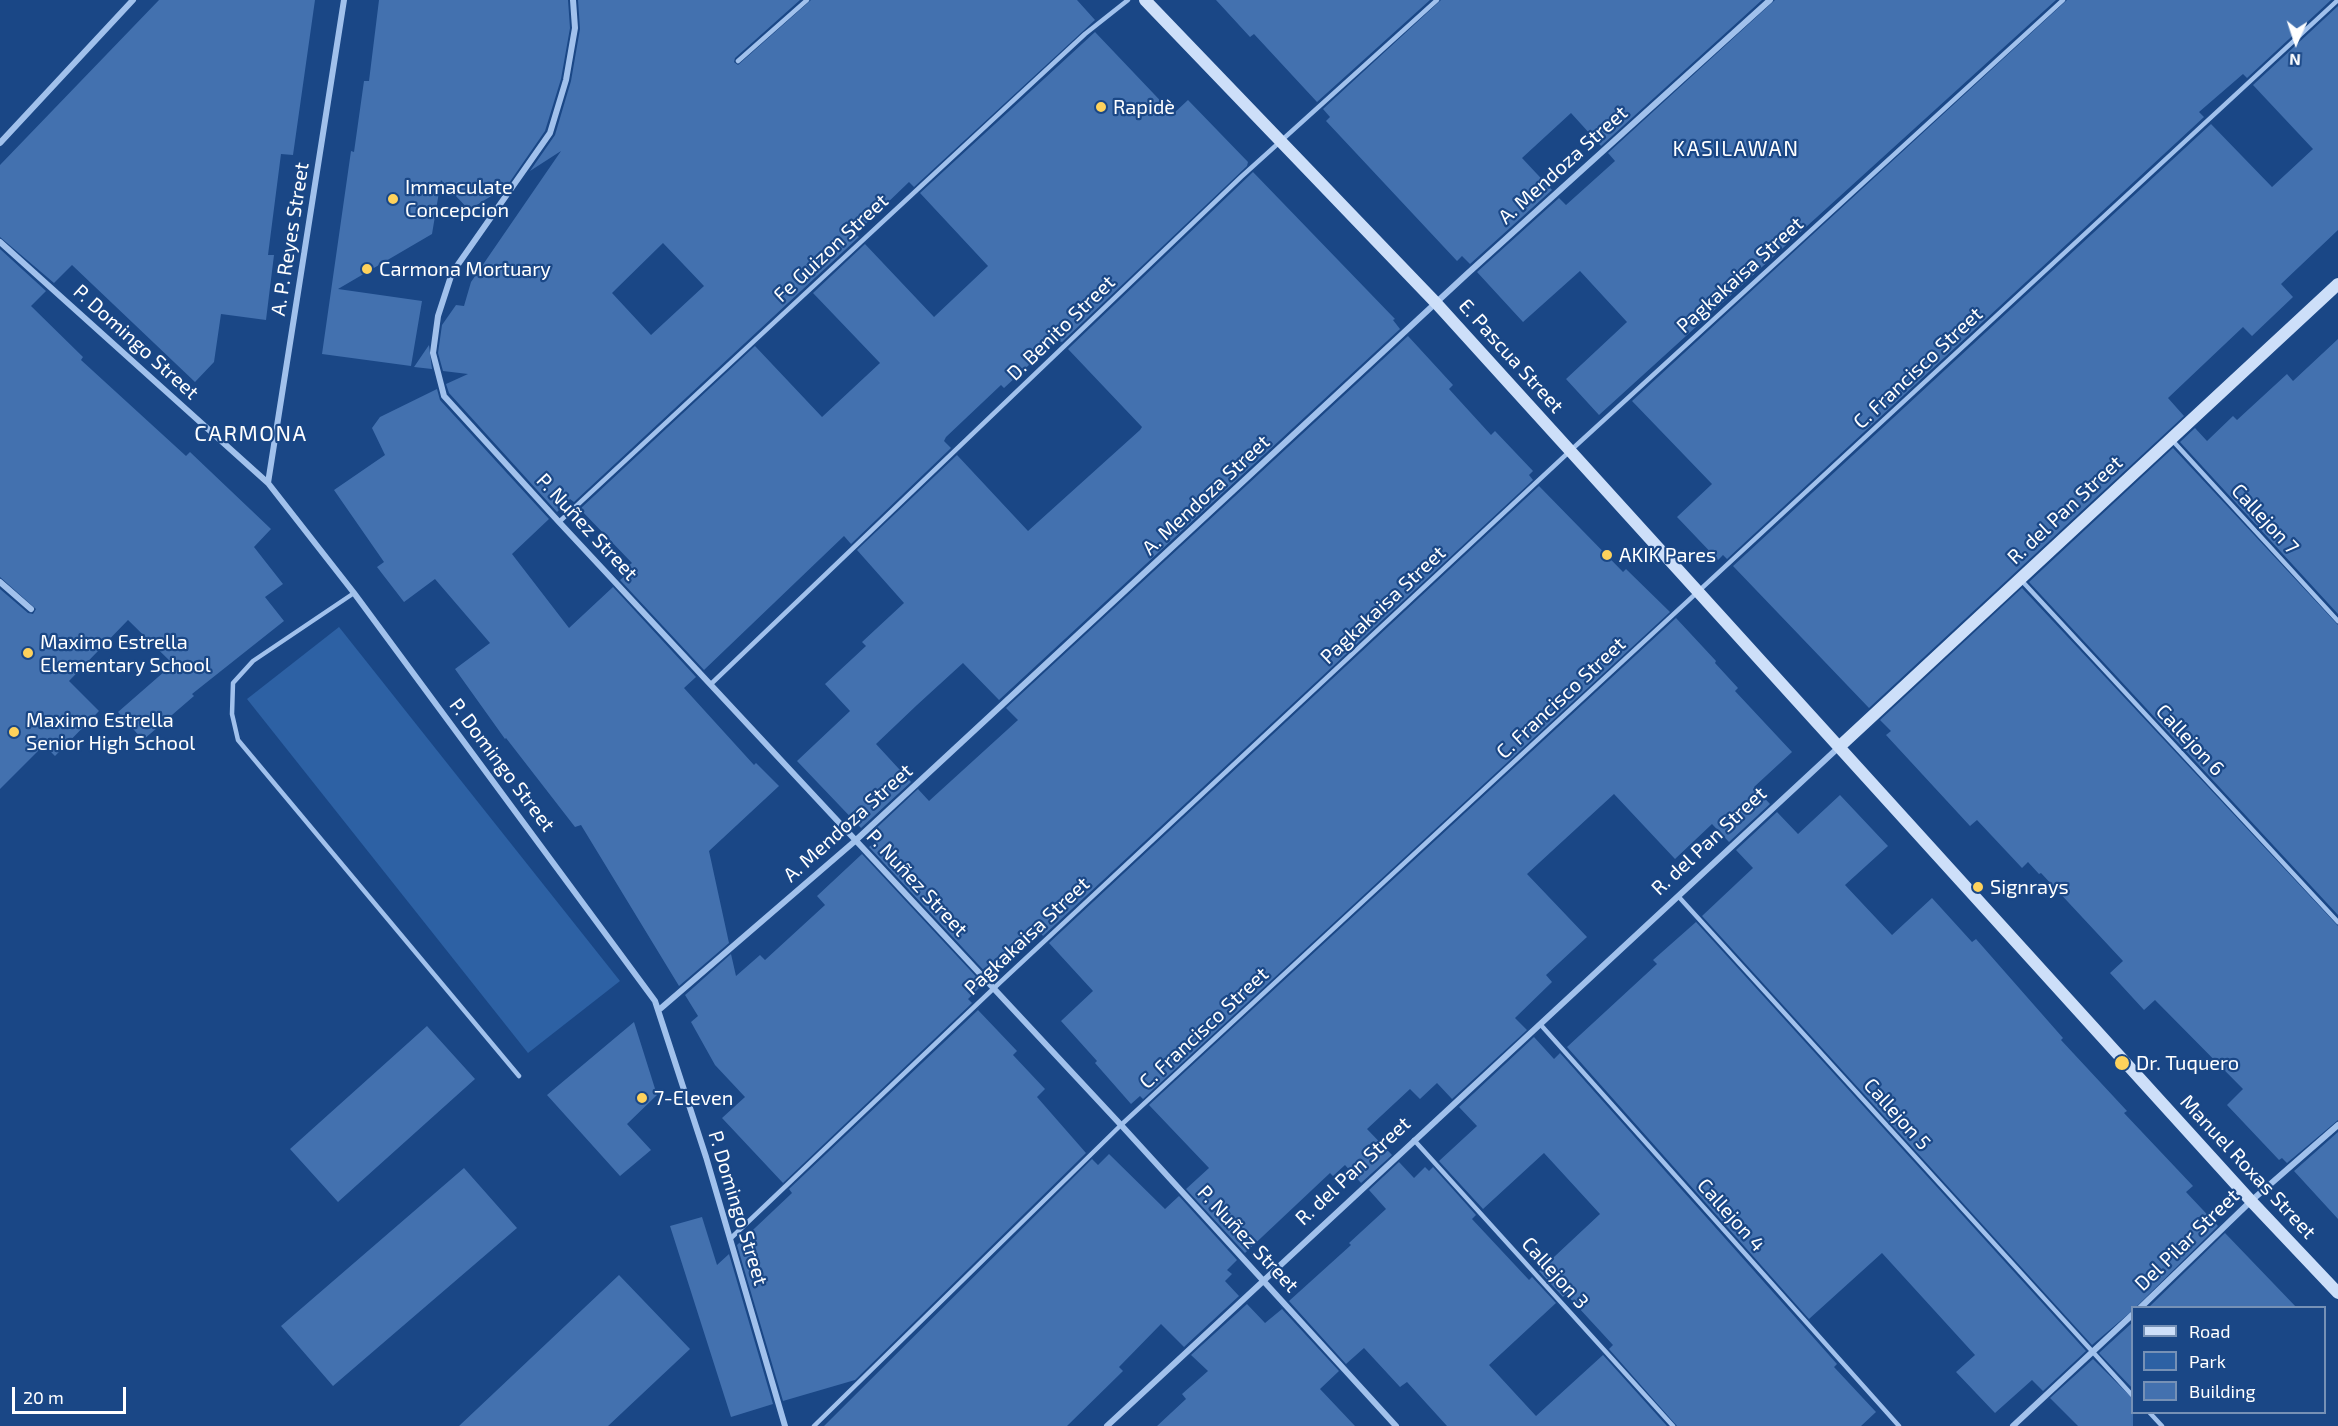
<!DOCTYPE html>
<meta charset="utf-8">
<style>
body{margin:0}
#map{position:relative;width:2338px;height:1426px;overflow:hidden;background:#1a4786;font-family:"Exo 2",sans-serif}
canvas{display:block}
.legend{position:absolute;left:2131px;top:1306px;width:195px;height:108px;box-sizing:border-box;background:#1a4786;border:2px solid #7691b6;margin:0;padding:8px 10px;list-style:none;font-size:18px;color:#fff}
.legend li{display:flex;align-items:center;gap:12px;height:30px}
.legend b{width:30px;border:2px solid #7691b6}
.north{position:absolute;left:2266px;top:12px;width:60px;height:60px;-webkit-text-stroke:4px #1a4786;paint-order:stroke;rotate:183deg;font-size:16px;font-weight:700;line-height:24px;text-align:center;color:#fff}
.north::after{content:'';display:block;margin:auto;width:21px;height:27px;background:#fff;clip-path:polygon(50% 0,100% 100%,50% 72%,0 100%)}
.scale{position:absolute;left:12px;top:1387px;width:114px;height:27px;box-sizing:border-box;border:3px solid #fff;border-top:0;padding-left:8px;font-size:18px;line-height:21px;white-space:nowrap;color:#fff;-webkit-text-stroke:4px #1a4786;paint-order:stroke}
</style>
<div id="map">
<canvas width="2338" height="1426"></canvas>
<ul class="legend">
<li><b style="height:8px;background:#cddff9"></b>Road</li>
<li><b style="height:16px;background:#2d61a4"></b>Park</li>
<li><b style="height:16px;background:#4371af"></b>Building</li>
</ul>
<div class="north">N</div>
<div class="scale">20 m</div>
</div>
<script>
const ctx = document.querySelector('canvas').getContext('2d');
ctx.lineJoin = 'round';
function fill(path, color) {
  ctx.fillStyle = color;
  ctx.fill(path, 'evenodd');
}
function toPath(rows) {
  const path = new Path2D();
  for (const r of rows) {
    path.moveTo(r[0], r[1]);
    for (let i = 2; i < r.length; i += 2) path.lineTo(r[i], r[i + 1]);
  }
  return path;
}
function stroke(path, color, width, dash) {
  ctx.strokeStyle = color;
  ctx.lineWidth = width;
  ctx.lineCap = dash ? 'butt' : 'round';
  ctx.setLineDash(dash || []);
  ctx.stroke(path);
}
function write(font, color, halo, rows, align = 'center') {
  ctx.font = font + ' "Exo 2",sans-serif';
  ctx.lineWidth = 4.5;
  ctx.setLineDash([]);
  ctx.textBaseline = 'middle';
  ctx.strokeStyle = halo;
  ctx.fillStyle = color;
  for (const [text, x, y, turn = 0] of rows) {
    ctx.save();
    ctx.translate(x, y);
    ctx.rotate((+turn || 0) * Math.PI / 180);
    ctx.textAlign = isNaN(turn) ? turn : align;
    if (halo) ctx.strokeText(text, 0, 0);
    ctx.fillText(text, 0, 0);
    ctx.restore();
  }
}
fill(toPath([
 [339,627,620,981,528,1053,247,699]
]), '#2d61a4');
fill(toPath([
 [159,0,315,0,293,155,281,154,268,255,274,255,266,320,221,314,214,362,195,382,72,265,54,283,0,237,0,165],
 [379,0,568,0,570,28,561,79,545,131,507,186,469,210,441,180,432,234,338,289,422,301,411,366,322,354,351,151,354,152,364,81,369,81],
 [578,0,800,0,735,58,734,62,738,65,811,0,1077,0,1095,20,914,187,909,182,855,234,859,237,574,502,570,499,557,512,449,393,446,384,468,374,443,371,438,353,442,325,456,305,464,306,471,282,561,151,530,171,555,135,571,81,580,29],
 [663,243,704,286,651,335,612,293],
 [1216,0,1430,0,1317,102,1254,34,1250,37],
 [1441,0,1762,0,1601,146,1571,113,1522,158,1552,190,1470,264,1462,256,1457,261,1326,121,1330,117,1323,109],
 [1775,0,2056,0,1599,415,1566,379,1627,322,1580,271,1523,322,1477,272,1559,198,1566,205,1615,161,1608,153],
 [2067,0,2331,0,2247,78,2243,74,2199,112,2204,117,1727,559,1723,555,1718,560,1677,517,1712,484,1632,401],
 [2338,6,2338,230,2281,284,2293,297,2252,336,2243,327,2168,398,2184,416,1869,708,1733,566,2211,124,2272,187,2313,149,2253,85],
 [1095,32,1173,114,1188,100,1248,162,1247,166,1062,342,1056,340,1004,388,1001,385,946,437,944,441,951,448,851,544,844,536,704,670,620,580,632,570,628,566,632,563,580,509,755,346,822,417,880,363,813,293,865,244,934,317,988,266,920,193],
 [1253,172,1395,319,1393,320,1400,329,999,700,963,663,917,705,876,744,911,782,861,828,797,761,850,711,825,684,866,646,862,642,904,603,857,550,957,455,1028,531,1140,430,1142,427,1068,349],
 [0,249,46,291,31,306,83,357,81,360,186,456,190,452,271,529,254,547,283,584,265,597,284,621,192,694,194,696,143,740,118,712,173,664,128,620,69,681,99,711,55,756,44,745,0,789,0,589,28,613,33,614,36,609,0,577],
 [1408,336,1453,385,1449,389,1491,435,1495,431,1533,471,1529,475,1533,480,1043,936,1039,931,990,977,869,847,875,842,868,836,918,789,929,801,1018,720,1006,708],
 [2338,339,2338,614,2180,442,2195,428,2207,441,2233,416,2237,420,2287,374,2293,381],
 [429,345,432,369,414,367],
 [437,389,440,400,549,519,512,554,569,628,613,587,696,677,684,688,754,765,756,763,779,786,709,851,729,943,679,986,581,825,575,827,506,738,505,739,455,669,490,643,435,579,404,602,377,567,384,562,334,490,385,455,372,428,380,417],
 [2173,448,2338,625,2338,915,2029,582],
 [1539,486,1623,572,1626,569,1670,612,1143,1099,1140,1096,1131,1104,1095,1063,1097,1061,1061,1021,1093,991,1049,943],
 [2022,588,2338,926,2338,1120,2287,1163,2282,1158,2279,1160,2227,1105,2243,1089,2155,1000,2144,1010,2110,973,2123,961,2041,873,2039,874,2028,862,2022,868,1977,820,1970,826,1886,735,1891,731,1880,720],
 [1676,618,1716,661,1715,663,1738,688,1735,691,1792,752,1754,787,1770,804,1729,842,1712,824,1675,859,1614,794,1527,874,1587,937,1546,975,1552,982,1515,1018,1527,1030,1452,1099,1437,1083,1420,1099,1410,1089,1367,1129,1392,1155,1361,1183,1345,1165,1333,1176,1330,1173,1245,1253,1186,1189,1209,1168,1149,1105],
 [1840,795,1888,846,1845,885,1892,935,1932,898,1972,942,1976,939,2063,1038,2061,1040,2127,1111,2124,1113,2193,1186,2186,1192,2218,1226,2133,1310,2092,1345,1702,916,1753,868,1736,850,1777,812,1798,834],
 [862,854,983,984,968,999,972,1003,783,1183,722,1118,745,1097,715,1065,691,1022,698,1016,685,995,731,954,736,976,760,955,765,960,825,905,817,896],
 [1696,922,2086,1351,2043,1391,2032,1380,1995,1413,1956,1372,1975,1355,1882,1253,1809,1319,1567,1047,1657,964,1653,960],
 [978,1010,1017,1051,1013,1055,1045,1089,1037,1097,1086,1153,855,1380,783,1401,737,1245,792,1193,789,1189],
 [634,1022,657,1095,627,1124,651,1150,620,1176,547,1095],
 [427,1026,475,1079,338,1202,290,1149],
 [1534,1037,1554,1059,1560,1053,1837,1364,1834,1367,1876,1412,1861,1426,1677,1426,1609,1349,1613,1345,1566,1294,1563,1297,1539,1271,1600,1214,1544,1153,1483,1209,1439,1161,1477,1126,1459,1107],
 [2338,1132,2338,1219,2294,1171],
 [1109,1154,1165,1209,1179,1196,1237,1260,1227,1270,1232,1274,1225,1281,1239,1296,1184,1347,1161,1324,1119,1367,1123,1371,1067,1426,824,1426,1092,1159,1098,1165],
 [1399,1162,1414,1178,1425,1167,1429,1171,1433,1167,1476,1215,1472,1219,1529,1280,1532,1277,1556,1303,1489,1365,1536,1416,1603,1355,1667,1426,1447,1426,1407,1382,1400,1387,1364,1348,1346,1364,1289,1301,1351,1245,1349,1243,1386,1209,1369,1190],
 [464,1168,517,1228,333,1386,281,1326],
 [702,1217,717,1265,729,1254,773,1404,731,1417,670,1226],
 [2225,1233,2297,1308,2148,1308],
 [619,1275,690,1349,608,1426,459,1426],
 [1247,1304,1265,1323,1282,1309,1339,1371,1320,1389,1355,1426,1157,1426,1186,1399,1182,1394,1208,1371,1191,1355],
 [2133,1322,2133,1389,2099,1353],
 [2093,1359,2133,1399,2133,1426,2078,1426,2050,1398]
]), '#4371af');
stroke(toPath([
 [738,61,807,0],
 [2172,440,2338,621],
 [559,522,1085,34,1128,0],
 [2022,581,2338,922],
 [354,593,253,661,233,683,232,714,238,740,519,1076],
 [711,684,1241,177,1437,0],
 [1678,896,2132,1395],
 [1540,1024,1899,1426],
 [1414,1140,1673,1426],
 [730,1239,993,989,1570,451,2063,0],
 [2149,1412,2162,1426],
 [814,1426,1121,1125,2338,0]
]), '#a1c1ec', 4.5);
stroke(toPath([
 [573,0,575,28,566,80,550,133,452,273,438,316,433,353,444,396,559,522,1121,1125,1396,1426],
 [0,143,133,0],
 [0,242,268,483,354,593,655,1001,706,1157,785,1426],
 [268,483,344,0],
 [0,582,31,609],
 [660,1009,855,841,1467,274,1770,0],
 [2140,1308,2251,1201,2338,1125],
 [1107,1426,1839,747],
 [2013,1426,2132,1315]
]), '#a1c1ec', 6);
stroke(toPath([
 [1145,0,1437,304,2251,1201,2338,1293],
 [1839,747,2338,284]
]), '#cddff9', 12);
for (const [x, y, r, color] of [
 [1101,107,6,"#fed25c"],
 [393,199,6,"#fed25c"],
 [367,269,6,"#fed25c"],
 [1607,555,6,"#fed25c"],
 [28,653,6,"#fed25c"],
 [14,732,6,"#fed25c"],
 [1978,887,6,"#fed25c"],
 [2122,1063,8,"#fed25c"],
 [642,1098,6,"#fed25c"]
]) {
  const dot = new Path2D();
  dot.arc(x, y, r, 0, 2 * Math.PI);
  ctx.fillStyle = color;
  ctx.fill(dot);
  stroke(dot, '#1a4786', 2);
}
write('20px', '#fff', '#1a4786', [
 ["Rapidè",1113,107],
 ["Immaculate",405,187],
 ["Concepcion",405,210],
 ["Carmona Mortuary",379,269],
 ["AKIK Pares",1619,555],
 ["Maximo Estrella",40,642],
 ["Elementary School",40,665],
 ["Maximo Estrella",26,720],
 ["Senior High School",26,743],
 ["Signrays",1990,887],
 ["Dr. Tuquero",2136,1063],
 ["7-Eleven",654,1098]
], 'left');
write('20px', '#fff', '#1a4786', [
 ["A. Mendoza Street",1563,165,-42],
 ["A. P. Reyes Street",290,239,-81],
 ["Fe Guizon Street",831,248,-43],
 ["Pagkakaisa Street",1740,275,-42],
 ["D. Benito Street",1061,328,-44],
 ["P. Domingo Street",136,342,42],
 ["E. Pascua Street",1511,356,48],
 ["C. Francisco Street",1918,368,-43],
 ["A. Mendoza Street",1206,495,-43],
 ["R. del Pan Street",2065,510,-43],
 ["Callejon 7",2265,519,47],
 ["P. Nuñez Street",587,527,47],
 ["Pagkakaisa Street",1383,605,-43],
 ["C. Francisco Street",1561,698,-43],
 ["Callejon 6",2190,740,47],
 ["P. Domingo Street",502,765,53],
 ["A. Mendoza Street",848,823,-42],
 ["R. del Pan Street",1709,841,-43],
 ["P. Nuñez Street",917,883,47],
 ["Pagkakaisa Street",1027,936,-43],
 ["C. Francisco Street",1204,1028,-43],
 ["Callejon 5",1897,1114,48],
 ["Manuel Roxas Street",2248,1167,47],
 ["R. del Pan Street",1353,1171,-43],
 ["P. Domingo Street",738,1208,73],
 ["Callejon 4",1731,1215,48],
 ["P. Nuñez Street",1248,1239,47],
 ["Del Pilar Street",2187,1240,-44],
 ["Callejon 3",1555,1273,48]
]);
ctx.letterSpacing = '1.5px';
write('21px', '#fff', '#1a4786', [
 ["KASILAWAN",1736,149]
]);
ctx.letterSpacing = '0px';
ctx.letterSpacing = '1.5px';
write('22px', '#fff', '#1a4786', [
 ["CARMONA",251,434]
]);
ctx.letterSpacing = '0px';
</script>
